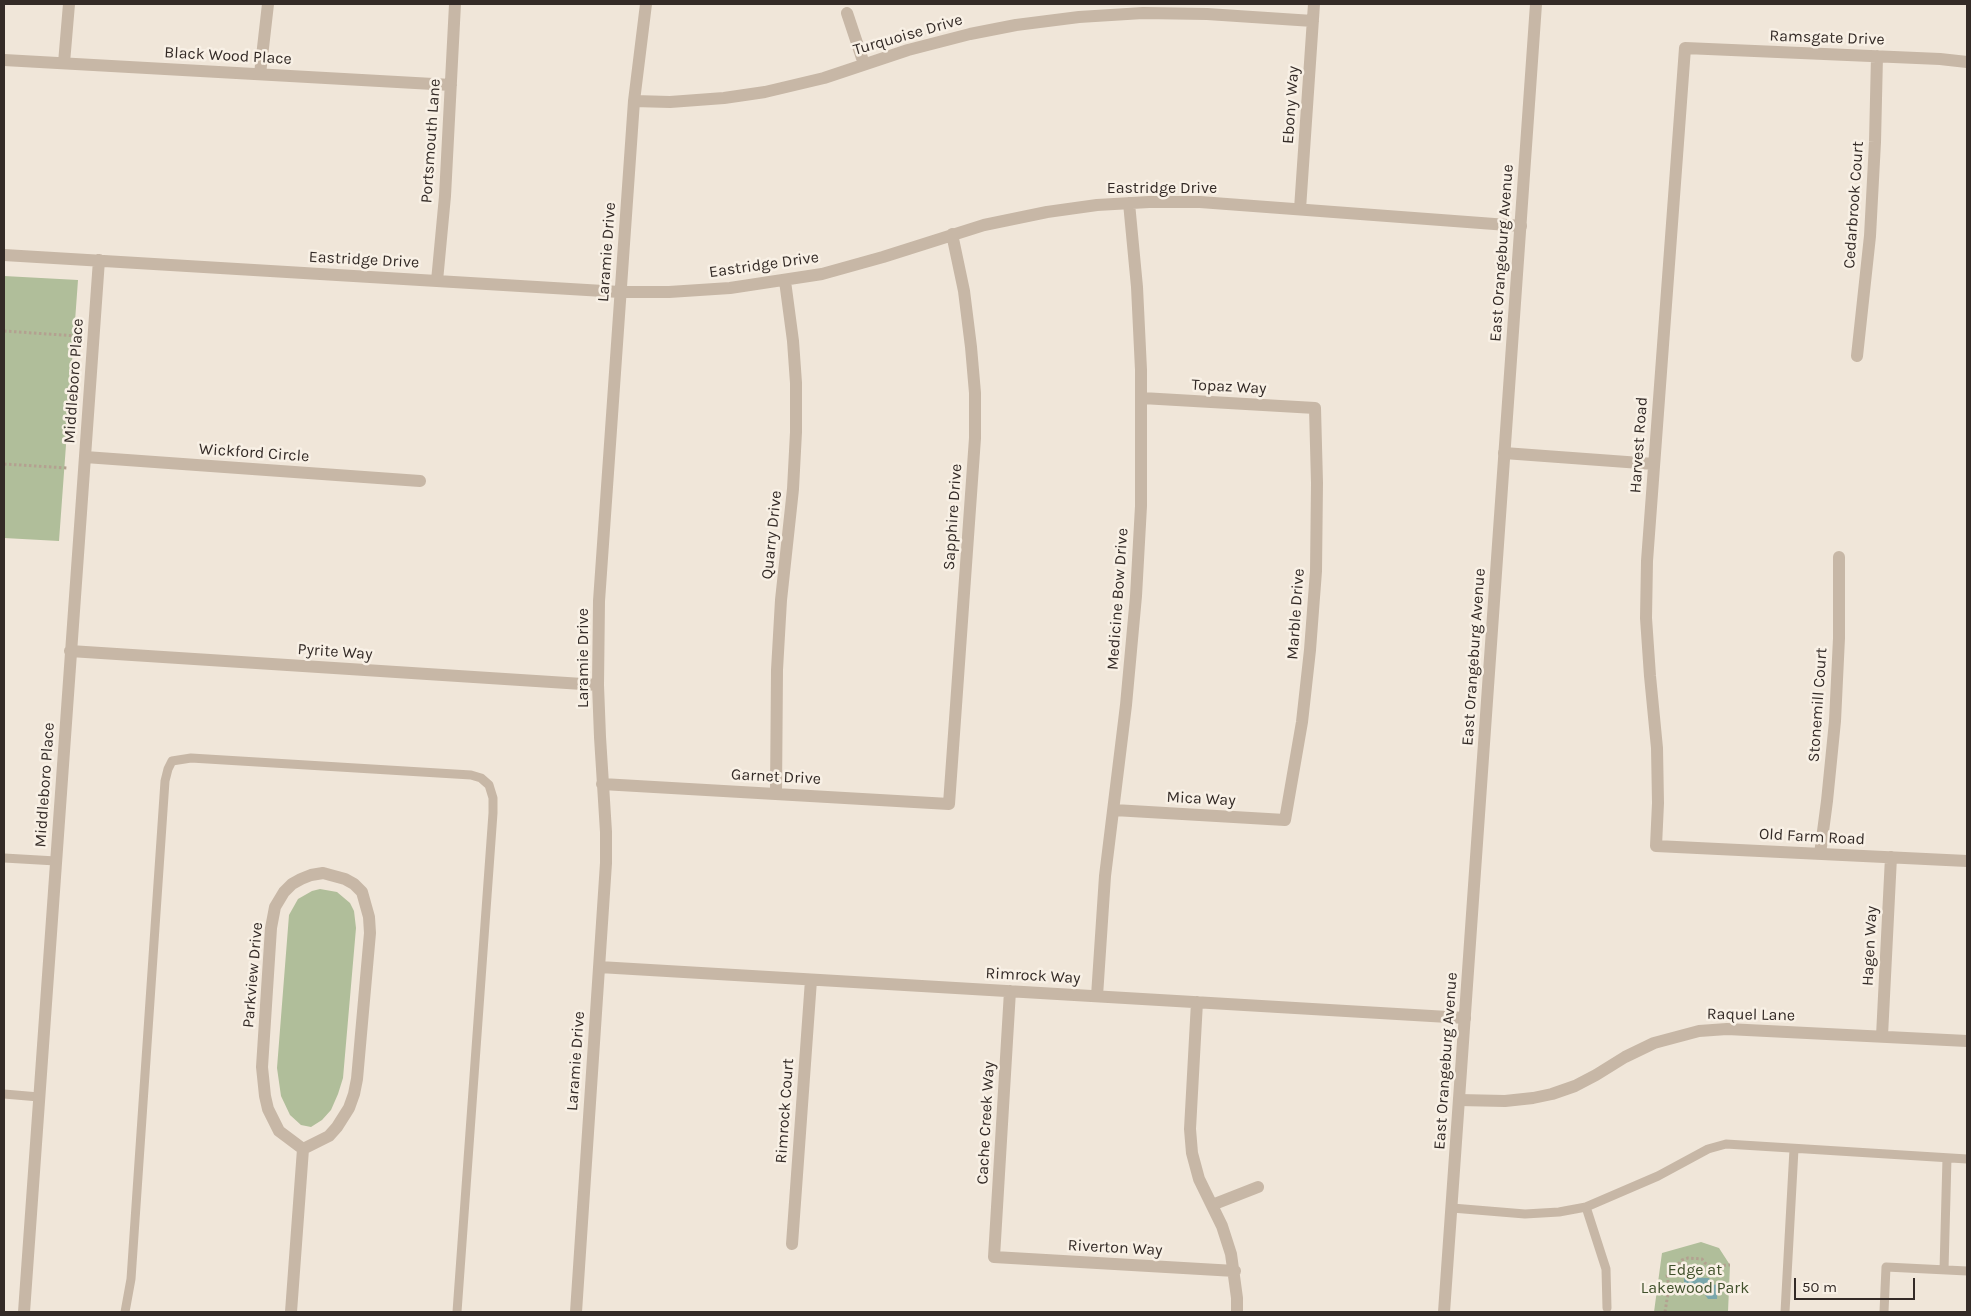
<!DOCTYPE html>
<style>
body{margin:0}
#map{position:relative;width:1971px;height:1316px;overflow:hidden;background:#f0e6d9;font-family:Karla,sans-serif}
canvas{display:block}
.frame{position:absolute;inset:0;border:5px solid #342b27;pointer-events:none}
.scale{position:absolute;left:1794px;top:1278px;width:121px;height:22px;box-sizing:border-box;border:2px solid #342b27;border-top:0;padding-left:6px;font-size:15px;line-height:18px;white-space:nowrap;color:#342b27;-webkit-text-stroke:4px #f8f0e5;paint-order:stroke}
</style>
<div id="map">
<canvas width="1971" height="1316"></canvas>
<div class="frame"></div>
<div class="scale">50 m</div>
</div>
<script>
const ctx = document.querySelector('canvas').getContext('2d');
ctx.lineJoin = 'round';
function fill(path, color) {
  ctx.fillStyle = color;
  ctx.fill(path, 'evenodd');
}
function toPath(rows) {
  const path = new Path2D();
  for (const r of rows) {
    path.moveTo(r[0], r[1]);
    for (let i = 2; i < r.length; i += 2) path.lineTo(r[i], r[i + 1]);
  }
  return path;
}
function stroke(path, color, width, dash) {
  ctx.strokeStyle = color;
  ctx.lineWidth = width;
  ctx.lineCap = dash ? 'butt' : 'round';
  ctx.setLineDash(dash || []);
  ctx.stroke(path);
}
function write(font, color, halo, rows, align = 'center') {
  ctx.font = font + ' Karla,sans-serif';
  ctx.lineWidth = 5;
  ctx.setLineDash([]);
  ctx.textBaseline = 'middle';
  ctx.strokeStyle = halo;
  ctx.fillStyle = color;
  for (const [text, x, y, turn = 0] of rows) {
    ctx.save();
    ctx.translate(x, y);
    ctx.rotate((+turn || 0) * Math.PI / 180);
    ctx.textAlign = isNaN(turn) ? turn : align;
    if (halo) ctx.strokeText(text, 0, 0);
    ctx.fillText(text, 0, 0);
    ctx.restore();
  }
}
fill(toPath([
 [4,276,78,280,59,541,4,538],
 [320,889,337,892,350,903,354,911,356,928,343,1078,338,1094,331,1110,322,1120,311,1127,301,1125,290,1115,281,1096,277,1068,289,915,298,899,312,891],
 [1701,1242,1719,1248,1730,1265,1728,1312,1654,1312,1662,1253]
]), '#b0be9a');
fill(toPath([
 [1684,1277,1709,1278,1713,1285,1718,1284,1717,1299,1708,1299,1703,1292,1684,1291]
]), '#7aa7ac');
stroke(toPath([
 [4,331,77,336],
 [4,464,67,468],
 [1665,1312,1669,1287,1667,1275,1669,1269,1675,1268,1682,1260,1688,1258,1702,1259,1705,1263,1711,1266,1730,1265]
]), '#b3a190', 3, [2.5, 2.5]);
stroke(toPath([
 [4,858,56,861],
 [4,1094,39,1097],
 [1586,1207,1606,1269,1607,1308],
 [1452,1208,1525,1214,1559,1212,1586,1207,1658,1176,1708,1149,1726,1144,1967,1159],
 [1944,1270,1947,1158],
 [125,1312,131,1279,165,781,168,769,172,761,191,758,471,775,481,778,489,785,493,798,493,813,457,1312],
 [1785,1312,1794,1149],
 [1884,1312,1886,1267,1967,1271]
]), '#c7b7a6', 9);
stroke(toPath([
 [847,13,864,64],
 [4,60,451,85],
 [1967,62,1940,59,1685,48,1647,561,1646,618,1650,676,1657,748,1658,803,1656,846,1967,861],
 [64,63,69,4],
 [260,74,268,4],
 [634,101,670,102,724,98,765,92,824,78,908,50,970,34,1016,25,1079,17,1143,13,1207,14,1313,21],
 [1300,209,1314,4],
 [4,255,620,292,669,292,730,288,822,274,883,257,984,225,1047,212,1097,205,1149,202,1200,202,1521,226],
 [437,281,445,196,455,4],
 [1857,356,1870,236,1875,142,1877,56],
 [1504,453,1654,464],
 [85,457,420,481],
 [70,651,598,685],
 [602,784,949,804,975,438,975,393,971,347,964,291,952,234],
 [776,794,777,670,781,600,793,489,796,432,796,383,793,341,785,281],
 [1114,810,1285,820,1302,722,1310,650,1316,571,1317,483,1315,408,1142,398],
 [1820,854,1827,801,1835,721,1839,638,1839,557],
 [323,873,345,879,354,884,362,892,369,917,370,933,357,1079,354,1094,349,1108,337,1127,329,1136,303,1149,279,1131,268,1109,265,1096,262,1067,271,928,275,907,284,892,292,884,301,879,311,875,323,873],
 [599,967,1465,1018],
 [1010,991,994,1257,1235,1271],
 [1097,996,1105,876,1126,705,1136,596,1141,506,1141,370,1137,287,1129,203],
 [1197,1002,1190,1129,1192,1153,1199,1179,1222,1226,1231,1254,1237,1298,1237,1312],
 [1882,1036,1891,857],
 [1459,1100,1505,1101,1533,1098,1552,1094,1575,1086,1596,1075,1625,1057,1654,1043,1699,1031,1727,1029,1967,1041],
 [1212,1205,1258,1187],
 [792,1244,811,980],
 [24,1312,99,260],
 [291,1312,303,1149],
 [576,1312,606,863,606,832,600,737,598,685,599,601,634,101,646,4]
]), '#c7b7a6', 12);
stroke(toPath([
 [1444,1312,1536,4]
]), '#c7b7a6', 12);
write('16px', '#342b27', '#f8f0e5', [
 ["Turquoise Drive",908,35,-16],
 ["Ramsgate Drive",1827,38,2],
 ["Black Wood Place",228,56,3],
 ["Ebony Way",1291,105,-86],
 ["Portsmouth Lane",431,141,-86],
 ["Eastridge Drive",1162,188],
 ["Cedarbrook Court",1854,205,-86],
 ["Laramie Drive",607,252,-86],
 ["East Orangeburg Avenue",1502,253,-86],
 ["Eastridge Drive",364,260,3],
 ["Eastridge Drive",764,265,-8],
 ["Middleboro Place",74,381,-86],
 ["Topaz Way",1229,387,3],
 ["Harvest Road",1639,445,-86],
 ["Wickford Circle",254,453,4],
 ["Sapphire Drive",953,517,-86],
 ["Quarry Drive",772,535,-84],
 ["Medicine Bow Drive",1118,599,-86],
 ["Marble Drive",1296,614,-86],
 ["Pyrite Way",335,652,4],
 ["East Orangeburg Avenue",1474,657,-86],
 ["Laramie Drive",583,658,-90],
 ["Stonemill Court",1818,705,-86],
 ["Garnet Drive",776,777,3],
 ["Middleboro Place",45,785,-86],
 ["Mica Way",1201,799,3],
 ["Old Farm Road",1812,837,3],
 ["Hagen Way",1870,946,-87],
 ["Parkview Drive",253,975,-85],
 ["Rimrock Way",1033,976,3],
 ["Raquel Lane",1751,1015,1],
 ["Laramie Drive",576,1061,-86],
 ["East Orangeburg Avenue",1446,1061,-86],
 ["Rimrock Court",785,1111,-86],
 ["Cache Creek Way",986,1123,-87],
 ["Riverton Way",1115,1248,3]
]);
write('16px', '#41512c', '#f8f0e5', [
 ["Edge at",1695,1270],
 ["Lakewood Park",1695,1288]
]);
</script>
